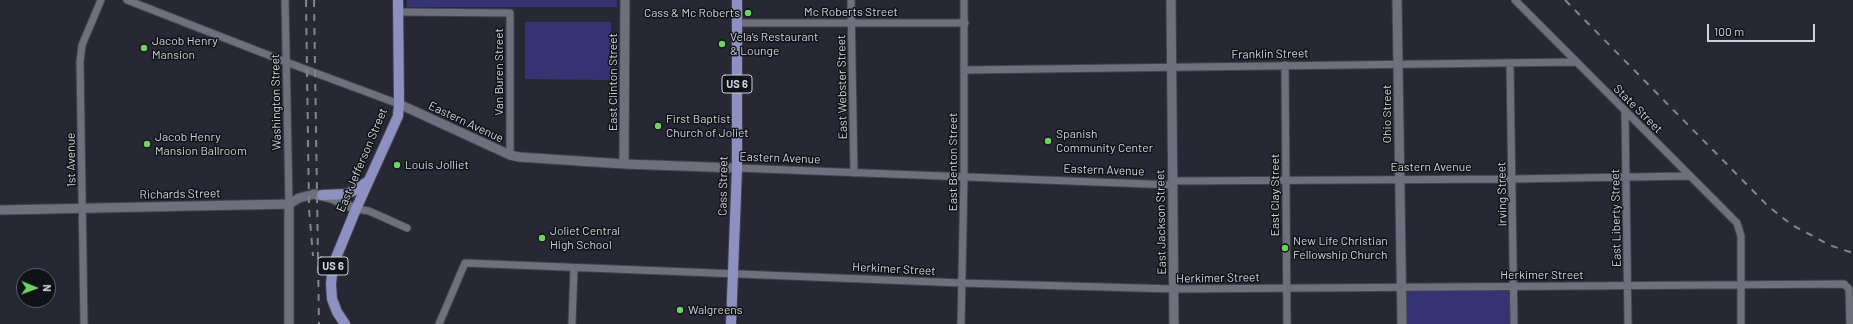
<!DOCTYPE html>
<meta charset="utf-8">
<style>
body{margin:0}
#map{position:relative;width:1853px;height:324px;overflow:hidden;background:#282834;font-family:Barlow,sans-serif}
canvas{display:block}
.north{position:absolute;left:16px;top:268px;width:40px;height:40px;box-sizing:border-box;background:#111217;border:1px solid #5d5e65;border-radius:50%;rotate:91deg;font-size:11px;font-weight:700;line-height:16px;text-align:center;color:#d0d1d9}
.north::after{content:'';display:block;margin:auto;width:14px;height:18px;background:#6dd361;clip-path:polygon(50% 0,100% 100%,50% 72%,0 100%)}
.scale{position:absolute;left:1707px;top:24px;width:108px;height:18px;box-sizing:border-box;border:2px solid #d0d1d9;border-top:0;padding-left:5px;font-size:12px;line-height:14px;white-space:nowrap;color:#d0d1d9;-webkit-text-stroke:3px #111217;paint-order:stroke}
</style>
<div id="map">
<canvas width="1853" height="324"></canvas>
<div class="north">N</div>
<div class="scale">100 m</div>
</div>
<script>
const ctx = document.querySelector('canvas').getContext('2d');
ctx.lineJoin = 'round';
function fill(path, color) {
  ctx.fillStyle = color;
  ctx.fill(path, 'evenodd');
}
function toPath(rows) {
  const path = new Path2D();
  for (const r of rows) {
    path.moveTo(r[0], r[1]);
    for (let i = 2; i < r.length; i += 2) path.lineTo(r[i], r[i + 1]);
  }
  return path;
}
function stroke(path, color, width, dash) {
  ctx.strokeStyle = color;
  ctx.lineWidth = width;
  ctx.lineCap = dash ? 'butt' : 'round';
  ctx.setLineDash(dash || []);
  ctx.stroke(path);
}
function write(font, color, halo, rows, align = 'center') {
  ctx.font = font + ' Barlow,sans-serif';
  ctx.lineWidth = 3;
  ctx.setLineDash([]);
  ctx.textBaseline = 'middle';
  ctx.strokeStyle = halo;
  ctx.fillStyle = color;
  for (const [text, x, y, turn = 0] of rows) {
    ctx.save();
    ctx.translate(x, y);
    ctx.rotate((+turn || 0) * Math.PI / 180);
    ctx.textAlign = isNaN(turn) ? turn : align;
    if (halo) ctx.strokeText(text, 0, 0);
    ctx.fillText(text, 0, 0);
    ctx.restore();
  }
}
fill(toPath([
 [407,0,617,0,617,7,407,7],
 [525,22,611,22,611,80,525,79],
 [1512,289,1512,324,1404,324,1403,292]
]), '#363373');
const minor = toPath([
 [127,0,286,62,399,104],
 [285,0,289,204],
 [851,0,854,173],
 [1515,0,1737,223,1741,236,1741,324],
 [399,12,510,13,510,155],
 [737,23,965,23],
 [1510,64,1514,324],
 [1285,65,1287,324],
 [964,70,1576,62],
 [1625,111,1628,324],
 [737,168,1173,185],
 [1173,181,1513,179,1690,176],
 [356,209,369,211,407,228],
 [84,324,80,62,82,45,101,0],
 [439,324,465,263,962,283,1174,289,1844,284,1849,289,1850,324],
 [572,324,574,268],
 [961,324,964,177,964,0]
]);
const tertiary = toPath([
 [1171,0,1174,324],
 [1397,0,1402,324],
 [399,104,510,155,519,157,624,164,737,168],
 [624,164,625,0],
 [289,204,289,324],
 [0,210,289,204,299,198,314,194,331,198,356,209]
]);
const primary = toPath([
 [322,195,346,194,353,191,367,182],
 [345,324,337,312,332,299,331,284,333,265,356,209,398,116,399,104,398,0],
 [731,324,737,168,737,0]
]);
stroke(minor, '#43434c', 9);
stroke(tertiary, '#43434c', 11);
stroke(primary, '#43434c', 12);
stroke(minor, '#6f707e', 7);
stroke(tertiary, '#6f707e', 9);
stroke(primary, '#8e90c1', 10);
stroke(toPath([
 [306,0,309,209,313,256],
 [314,0,319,324],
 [1565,0,1769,207,1792,225,1811,235,1829,245,1853,253]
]), '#83848d', 2, [7, 7]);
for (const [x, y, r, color] of [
 [748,13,4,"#6dd361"],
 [722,44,4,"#6dd361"],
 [144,48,4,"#6dd361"],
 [658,126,4,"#6dd361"],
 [1048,141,4,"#6dd361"],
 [147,144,4,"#6dd361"],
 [397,165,4,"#6dd361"],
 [542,238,4,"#6dd361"],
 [1285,248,4,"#6dd361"],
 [680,310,4,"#6dd361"]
]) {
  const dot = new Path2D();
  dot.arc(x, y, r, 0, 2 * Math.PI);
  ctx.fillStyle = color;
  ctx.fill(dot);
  stroke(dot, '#111217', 1.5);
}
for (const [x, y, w] of [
 [737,84,30],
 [333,266,30]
]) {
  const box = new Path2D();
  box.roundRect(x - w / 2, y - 9, w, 18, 3);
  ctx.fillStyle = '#111217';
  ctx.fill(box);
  stroke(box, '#d0d1d9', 1);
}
write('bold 11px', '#d0d1d9', null, [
 ["US 6",737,84],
 ["US 6",333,266]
]);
write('12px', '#d0d1d9', '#111217', [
 ["Mc Roberts Street",851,12],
 ["Franklin Street",1270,54,-1],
 ["Van Buren Street",499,72,-90],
 ["East Clinton Street",613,82,-90],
 ["East Webster Street",842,87,-91],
 ["Washington Street",276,102,-91],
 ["State Street",1638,109,45],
 ["Ohio Street",1387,114,-90],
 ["Eastern Avenue",466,122,25],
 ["Eastern Avenue",780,158,2],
 ["1st Avenue",71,160,-91],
 ["East Jefferson Street",362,160,-67],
 ["East Benton Street",953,162,-90],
 ["Eastern Avenue",1431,167],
 ["Eastern Avenue",1104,170,2],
 ["Cass Street",723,186,-89],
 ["Richards Street",180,194,-1],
 ["Irving Street",1502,194,-91],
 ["East Clay Street",1275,195,-90],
 ["East Liberty Street",1616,218,-91],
 ["East Jackson Street",1161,222,-91],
 ["Herkimer Street",894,269,3],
 ["Herkimer Street",1542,275],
 ["Herkimer Street",1218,278,-1]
]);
write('12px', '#d0d1d9', '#111217', [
 ["Cass & Mc Roberts",740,13,"right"],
 ["Vela’s Restaurant",730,37],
 ["& Lounge",730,51],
 ["Jacob Henry",152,41],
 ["Mansion",152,55],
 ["First Baptist",666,119],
 ["Church of Joliet",666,133],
 ["Spanish",1056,134],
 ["Community Center",1056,148],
 ["Jacob Henry",155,137],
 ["Mansion Ballroom",155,151],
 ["Louis Jolliet",405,165],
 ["Joliet Central",550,231],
 ["High School",550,245],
 ["New Life Christian",1293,241],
 ["Fellowship Church",1293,255],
 ["Walgreens",688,310]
], 'left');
</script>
